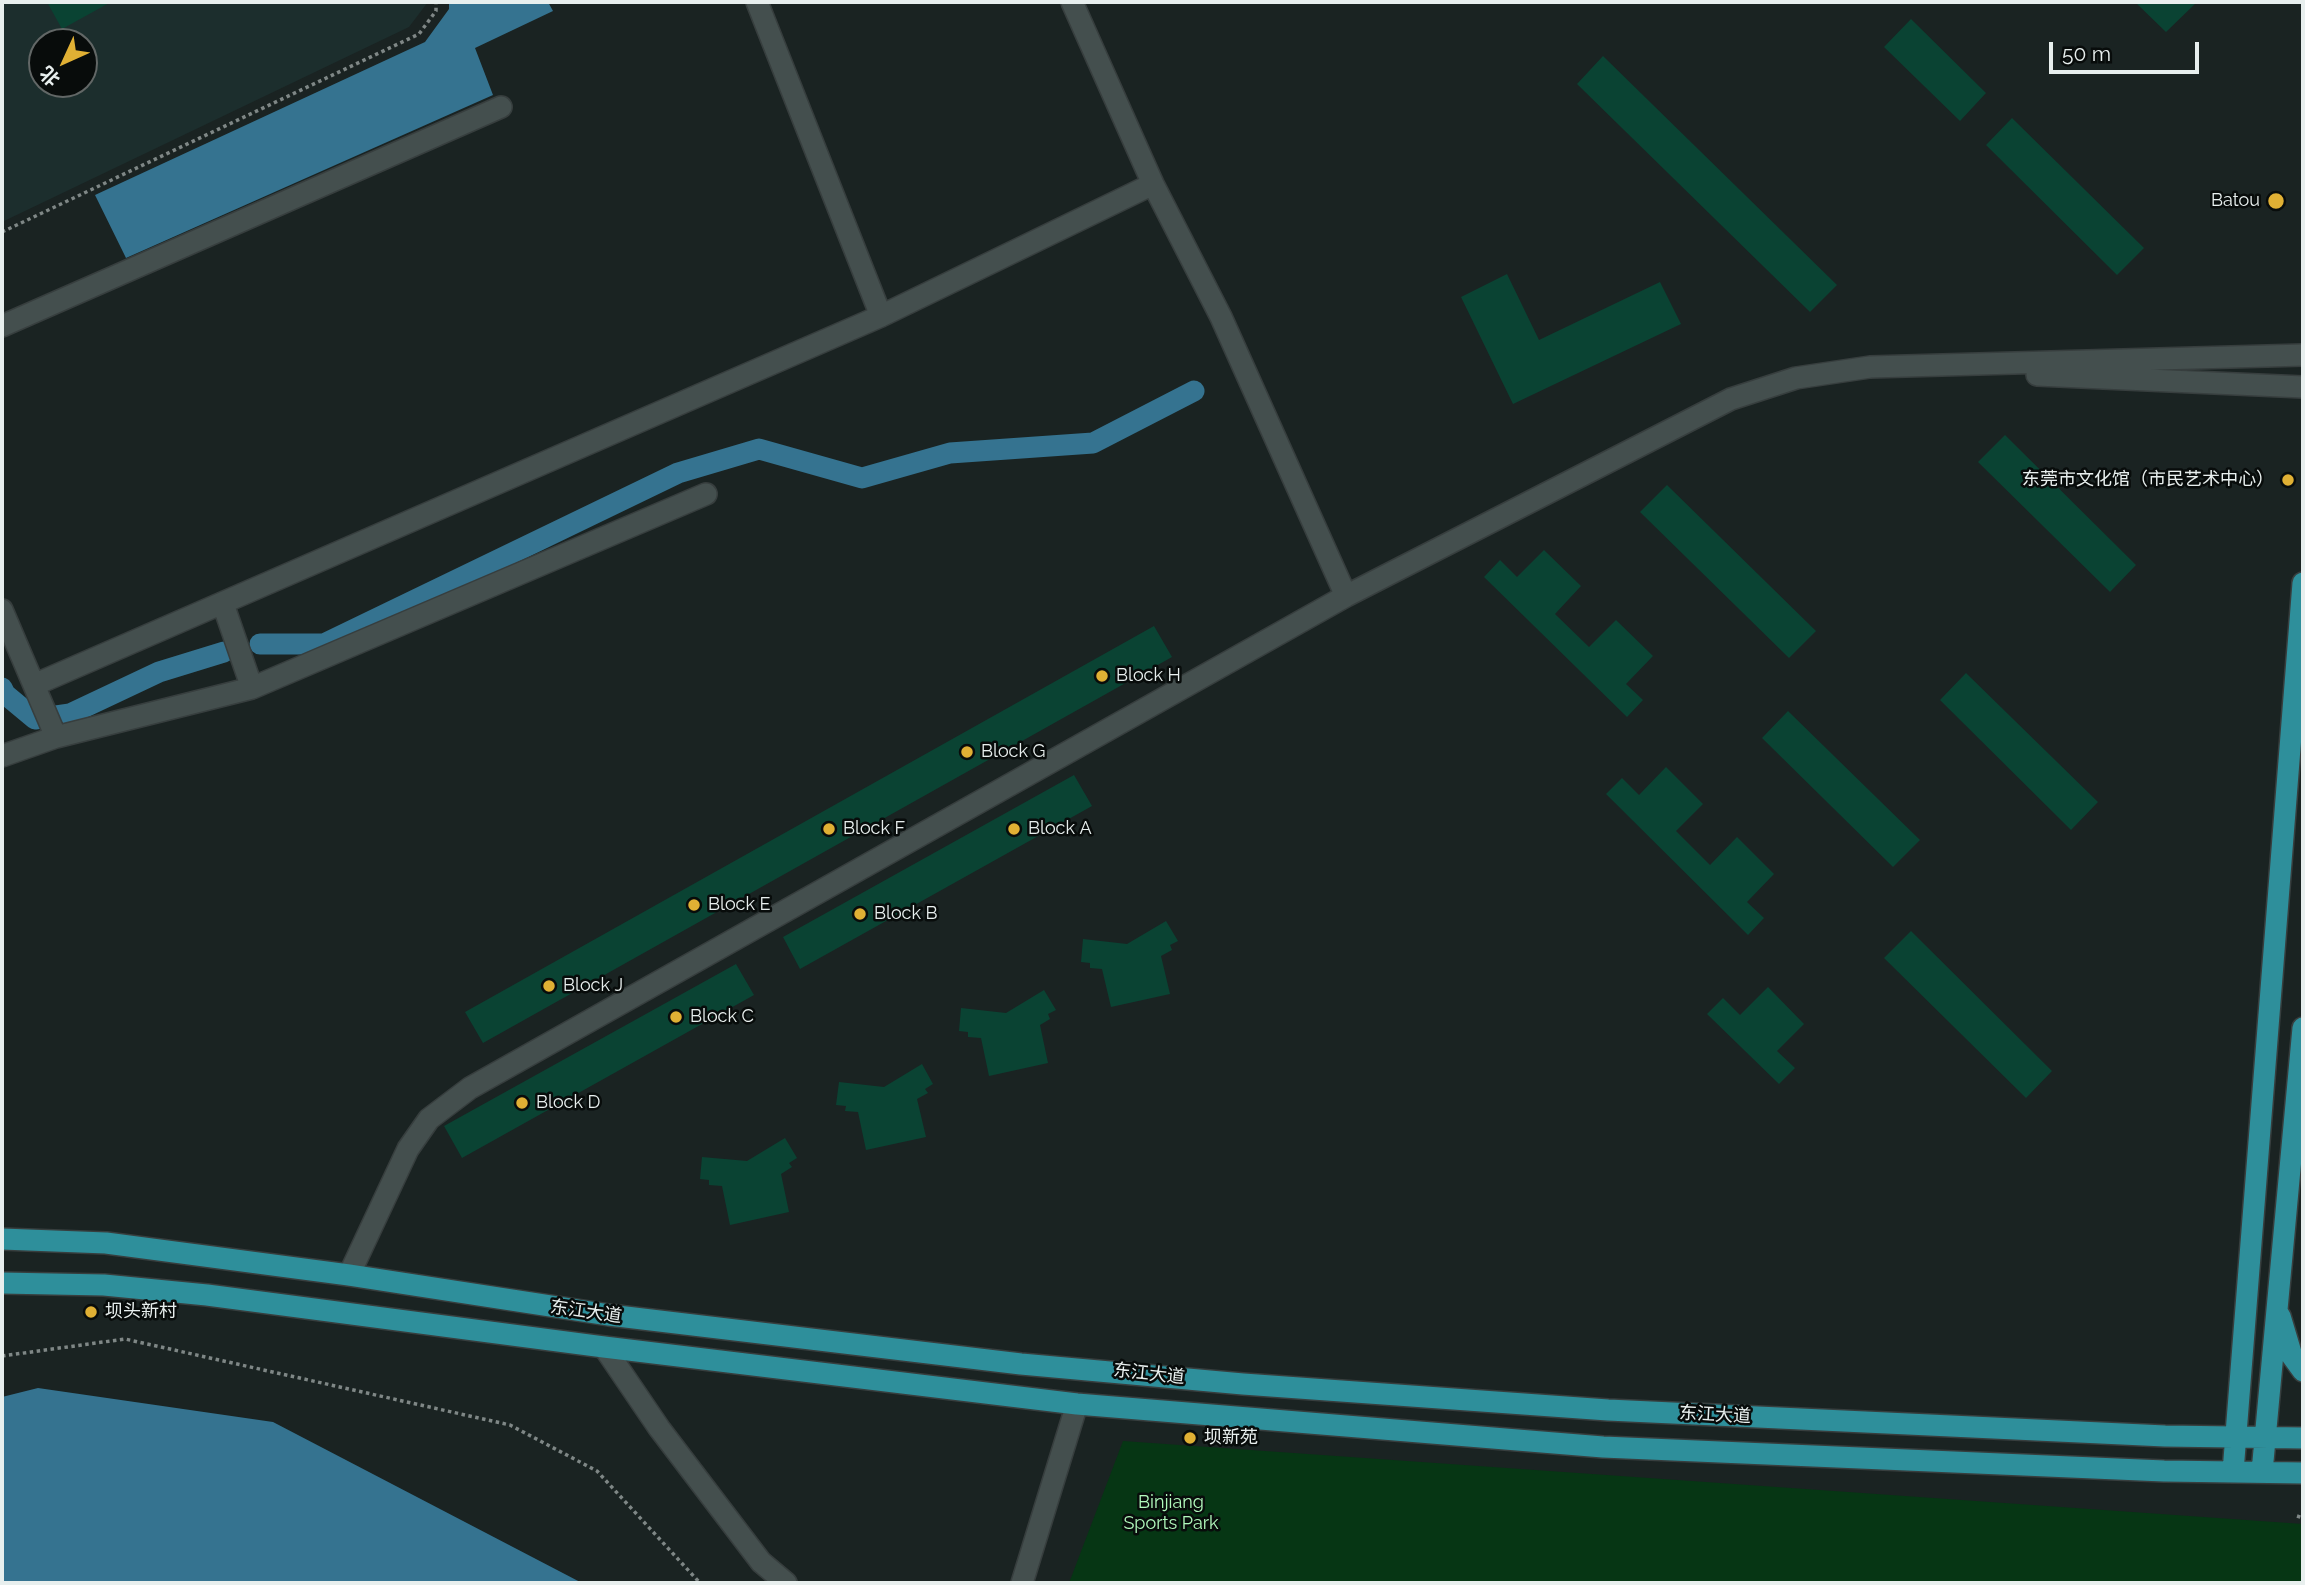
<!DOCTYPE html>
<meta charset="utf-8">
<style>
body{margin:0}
#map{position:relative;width:2305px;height:1585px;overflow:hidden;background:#1a2322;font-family:Raleway,"Noto Sans SC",sans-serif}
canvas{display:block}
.frame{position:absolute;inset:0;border:4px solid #e8efee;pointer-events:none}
.north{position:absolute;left:28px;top:28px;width:70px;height:70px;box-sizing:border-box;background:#080c0b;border:2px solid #626766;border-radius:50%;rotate:225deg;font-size:19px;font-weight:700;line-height:28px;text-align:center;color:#e8efee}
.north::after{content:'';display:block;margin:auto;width:24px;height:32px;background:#e0b034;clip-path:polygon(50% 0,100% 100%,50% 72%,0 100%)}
.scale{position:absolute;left:2049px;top:42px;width:150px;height:32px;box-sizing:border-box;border:4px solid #e8efee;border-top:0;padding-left:9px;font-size:21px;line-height:24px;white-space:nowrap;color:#e8efee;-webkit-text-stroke:5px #080c0b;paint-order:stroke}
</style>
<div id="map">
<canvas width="2305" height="1585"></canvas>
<div class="frame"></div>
<div class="north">北</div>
<div class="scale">50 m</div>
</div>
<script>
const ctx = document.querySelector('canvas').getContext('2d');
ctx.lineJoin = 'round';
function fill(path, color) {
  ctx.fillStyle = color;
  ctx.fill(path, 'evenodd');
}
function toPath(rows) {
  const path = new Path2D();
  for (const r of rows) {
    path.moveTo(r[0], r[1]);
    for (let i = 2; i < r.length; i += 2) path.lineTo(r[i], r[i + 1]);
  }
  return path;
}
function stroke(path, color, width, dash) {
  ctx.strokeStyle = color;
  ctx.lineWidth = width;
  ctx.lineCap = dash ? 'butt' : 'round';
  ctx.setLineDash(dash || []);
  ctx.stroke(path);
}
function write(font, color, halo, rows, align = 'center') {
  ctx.font = font + ' Raleway,"Noto Sans SC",sans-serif';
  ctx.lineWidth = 5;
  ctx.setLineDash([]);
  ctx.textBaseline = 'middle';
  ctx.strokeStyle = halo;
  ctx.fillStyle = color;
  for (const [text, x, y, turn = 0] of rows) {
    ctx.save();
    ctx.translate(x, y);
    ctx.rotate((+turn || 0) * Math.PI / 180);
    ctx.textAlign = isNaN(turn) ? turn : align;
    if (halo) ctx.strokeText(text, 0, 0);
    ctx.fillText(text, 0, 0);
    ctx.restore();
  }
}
fill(toPath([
 [2,2,428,2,409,27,2,222],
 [42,42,84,42,84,84,42,84]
]), '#1c2e2d');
fill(toPath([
 [1123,1441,2303,1524,2303,1583,1069,1583]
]), '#063614');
fill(toPath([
 [449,2,548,2,553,11,475,48,493,95,126,258,95,195,425,42,449,9],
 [38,1388,273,1422,582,1583,2,1583,2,1397]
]), '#357390');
stroke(toPath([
 [260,644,324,644,678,473,759,449,862,478,950,453,1093,443,1194,391],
 [2,688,5,694,35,719,70,714,159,672,224,652]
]), '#357390', 21);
fill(toPath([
 [47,2,111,2,62,29],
 [2135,2,2197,2,2166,32],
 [1911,19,1986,93,1960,121,1884,47],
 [1603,56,1837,285,1810,312,1577,84],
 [2012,118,2144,248,2117,275,1986,145],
 [1507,274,1539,340,1660,282,1681,324,1513,404,1461,297],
 [2005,435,2136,565,2110,592,1978,462],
 [1667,485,1816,631,1789,658,1640,512],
 [1544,550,1581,586,1555,614,1589,647,1616,620,1653,656,1626,684,1643,700,1627,717,1484,577,1500,560,1517,577],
 [1154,626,1172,657,483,1043,465,1012],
 [1966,673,2098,802,2071,830,1940,700],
 [1788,711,1920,840,1893,867,1762,738],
 [1666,767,1703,804,1676,831,1710,865,1737,837,1774,874,1747,902,1764,918,1748,935,1606,794,1622,778,1639,795],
 [1074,775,1092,806,800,969,783,937],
 [1166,921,1178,941,1170,945,1172,950,1161,956,1170,994,1111,1007,1102,969,1090,968,1090,963,1081,962,1083,939,1127,944],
 [1911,931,2052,1071,2026,1098,1884,958],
 [736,964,754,995,462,1158,444,1126],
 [1768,987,1804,1024,1777,1051,1795,1068,1779,1084,1707,1014,1723,998,1740,1015],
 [1044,990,1056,1010,1048,1014,1050,1019,1040,1025,1048,1063,989,1076,981,1038,968,1037,968,1032,959,1031,961,1008,1006,1013],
 [922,1064,933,1084,925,1089,928,1093,917,1099,926,1137,866,1150,858,1112,845,1111,846,1106,836,1105,839,1082,884,1087],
 [785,1138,797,1158,789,1163,792,1167,781,1174,789,1212,730,1225,722,1186,709,1185,709,1180,700,1179,702,1157,747,1161]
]), '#0a4333');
const minor = toPath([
 [757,2,881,316],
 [1072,2,1153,184,1221,317,1346,596],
 [2,326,501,107],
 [2037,375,2303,387],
 [223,604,252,688],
 [2,610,56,737],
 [34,685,881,316,1153,184],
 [2,756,56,737,252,688,706,494],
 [349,1275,408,1149,429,1119,470,1088,1346,596,1731,399,1796,378,1870,367,2303,355],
 [604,1347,659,1428,761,1562,786,1583],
 [1022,1583,1077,1404]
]);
const major = toPath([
 [2,1239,106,1243,349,1275,609,1315,1021,1364,1243,1384,1608,1410,2165,1436,2303,1438],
 [2,1283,104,1285,207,1295,604,1347,1077,1404,1603,1447,2164,1471,2303,1473],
 [2280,1316,2292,1356,2303,1371],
 [2233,1472,2303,583],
 [2262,1472,2303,1028]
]);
stroke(minor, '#373e3e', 24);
stroke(major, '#373e3e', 24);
stroke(toPath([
 [2,232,419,34,436,11,436,2],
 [2,1356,125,1339,510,1425,597,1471,700,1583],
 [2297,1516,2303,1518]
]), '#7f8786', 3.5, [3.5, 3.5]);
stroke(minor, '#444f4e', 21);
stroke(major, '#2e8f9b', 21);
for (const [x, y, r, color] of [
 [2276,201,9,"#e0b034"],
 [2288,480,7,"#e0b034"],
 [1102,676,7,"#e0b034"],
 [967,752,7,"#e0b034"],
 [829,829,7,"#e0b034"],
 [1014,829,7,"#e0b034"],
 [694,905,7,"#e0b034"],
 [860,914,7,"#e0b034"],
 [549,986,7,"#e0b034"],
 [676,1017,7,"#e0b034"],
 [522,1103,7,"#e0b034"],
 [91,1312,7,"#e0b034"],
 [1190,1438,7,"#e0b034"]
]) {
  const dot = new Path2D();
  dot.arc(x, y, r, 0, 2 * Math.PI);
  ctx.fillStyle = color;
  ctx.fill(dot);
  stroke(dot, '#080c0b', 2.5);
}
write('18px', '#e8efee', '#080c0b', [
 ["Batou",2260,201,"right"],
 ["东莞市文化馆（市民艺术中心）",2274,480,"right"],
 ["Block H",1116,676],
 ["Block G",981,752],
 ["Block F",843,829],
 ["Block A",1028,829],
 ["Block E",708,905],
 ["Block B",874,914],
 ["Block J",563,986],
 ["Block C",690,1017],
 ["Block D",536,1103],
 ["坝头新村",105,1312],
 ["坝新苑",1204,1438]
], 'left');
write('18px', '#e8efee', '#080c0b', [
 ["东江大道",586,1312,8],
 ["东江大道",1149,1374,6],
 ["东江大道",1715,1415,3]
]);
write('18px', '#b1f9bc', '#080c0b', [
 ["Binjiang",1171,1503],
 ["Sports Park",1171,1524]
]);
</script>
